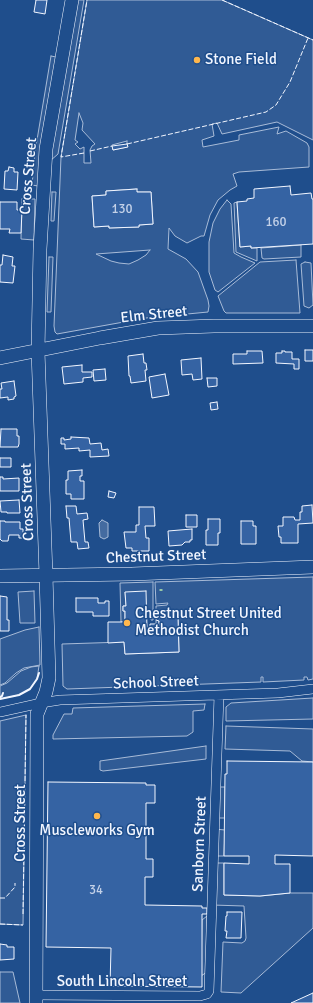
<!DOCTYPE html>
<style>
body{margin:0}
canvas{display:block;background:#1f4e8c}
</style>
<canvas width="313" height="1003"></canvas>
<script>
const ctx = document.querySelector('canvas').getContext('2d');
ctx.lineJoin = 'round';
function fill(path, color) {
  ctx.fillStyle = color;
  ctx.fill(path, 'evenodd');
}
function toPath(rows) {
  const path = new Path2D();
  for (const r of rows) {
    path.moveTo(r[0], r[1]);
    for (let i = 2; i < r.length; i += 2) path.lineTo(r[i], r[i + 1]);
  }
  return path;
}
function stroke(path, color, width, dash) {
  ctx.strokeStyle = color;
  ctx.lineWidth = width;
  ctx.lineCap = dash ? 'butt' : 'round';
  ctx.setLineDash(dash || []);
  ctx.stroke(path);
}
function write(font, color, halo, rows, align = 'center') {
  ctx.font = font + ' Signika,sans-serif';
  ctx.lineWidth = 3;
  ctx.setLineDash([]);
  ctx.textBaseline = 'middle';
  ctx.strokeStyle = halo;
  ctx.fillStyle = color;
  for (const [text, x, y, turn = 0] of rows) {
    ctx.save();
    ctx.translate(x, y);
    ctx.rotate((+turn || 0) * Math.PI / 180);
    ctx.textAlign = isNaN(turn) ? turn : align;
    if (halo) ctx.strokeText(text, 0, 0);
    ctx.fillText(text, 0, 0);
    ctx.restore();
  }
}
const built = toPath([
 [77,0,84,0,58,154,50,161,77,0],
 [87,0,222,0,313,40,313,140,277,122,222,134,217,123,212,124,214,136,202,140,203,147,239,140,239,135,279,127,277,134,286,131,307,143,309,147,309,167,239,172,233,174,237,186,230,190,218,200,210,215,204,236,201,236,187,243,175,236,169,228,168,249,186,259,198,272,208,300,209,306,208,312,146,318,57,334,55,332,54,326,61,157,87,0],
 [79,113,83,123,82,130,95,144,92,146,90,150,91,163,84,163,84,147,80,149,75,144,78,142,75,140,79,113],
 [127,141,127,147,113,150,112,145,127,141],
 [136,189,137,192,151,192,153,224,139,225,139,227,109,228,109,226,94,227,92,196,106,195,106,191,136,189],
 [150,250,146,255,138,260,129,264,119,263,111,261,96,254,150,250],
 [51,56,56,57,38,186,32,185,35,152,51,56],
 [52,192,56,192,54,221,51,221,52,192],
 [22,199,35,199,34,240,21,239,22,199],
 [227,200,231,204,234,253,241,257,255,263,218,292,215,290,209,272,209,242,213,223,220,209,227,200],
 [237,202,240,247,251,246,251,248,257,248,257,261,236,252,234,203,237,202],
 [301,245,301,257,264,259,262,258,261,248,301,245],
 [49,257,53,257,51,312,47,312,49,257],
 [296,260,300,313,226,313,224,311,218,296,260,262,296,260],
 [305,262,311,263,313,305,309,308,304,306,301,264,305,262],
 [313,577,313,679,308,680,307,677,304,677,304,680,263,682,263,677,261,677,261,682,67,689,63,686,62,644,124,642,125,654,179,652,178,618,159,618,158,616,156,619,159,621,159,628,157,628,156,624,156,606,167,605,168,603,156,604,155,582,313,577],
 [153,582,153,620,151,620,151,615,147,615,125,592,126,606,123,606,123,611,125,611,125,622,121,622,120,583,153,582],
 [34,591,35,623,20,623,18,592,34,591],
 [39,627,40,665,24,668,16,673,5,683,0,685,0,639,25,630,39,627],
 [39,666,37,679,30,689,19,695,0,699,0,686,7,683,21,671,31,667,39,666],
 [313,698,313,719,226,721,226,707,231,703,313,698],
 [205,704,204,710,193,711,193,732,187,736,53,739,53,735,64,714,72,714,73,708,205,704],
 [26,715,23,925,0,924,0,721,26,715],
 [226,726,313,729,313,762,302,761,290,751,225,749,226,726],
 [206,746,206,759,103,771,100,770,100,761,206,746],
 [216,787,225,787,225,818,215,818,216,787],
 [214,829,225,830,224,856,214,856,214,829],
 [213,863,224,863,224,895,260,896,290,893,313,893,313,928,241,993,221,992,223,942,242,943,245,941,246,938,244,906,212,905,213,863],
 [207,916,207,972,201,976,202,920,207,916],
 [0,972,13,972,20,1003,0,1003,0,972]
]);
fill(built, '#305b95');
stroke(built, '#a8bbd7', 1);
const water = toPath([
 [102,520,108,523,108,537,104,539,100,537,99,523,102,520]
]);
fill(water, '#446ba0');
stroke(water, '#a8bbd7', 1);
const building = toPath([
 [36,0,47,0,45,14,34,12,36,0],
 [127,144,128,147,113,150,112,146,127,144],
 [9,167,14,168,14,172,18,172,17,190,4,189,5,171,8,171,9,167],
 [290,186,291,195,311,193,312,199,313,199,313,244,251,248,251,246,240,247,237,202,247,201,247,199,254,198,254,189,290,186],
 [137,189,137,192,151,192,153,224,139,225,139,227,109,228,109,226,94,227,92,196,106,195,106,191,137,189],
 [0,202,17,202,17,210,22,210,21,233,9,233,10,229,0,229,0,202],
 [3,255,13,257,12,266,15,266,13,283,0,282,0,265,2,265,3,255],
 [305,350,313,350,313,361,305,361,305,350],
 [247,351,262,351,263,363,233,364,233,354,247,354,247,351],
 [282,351,285,351,285,352,292,352,292,359,299,359,299,369,294,369,294,364,276,363,276,353,282,353,282,351],
 [143,354,144,363,146,363,147,370,145,370,146,381,131,383,130,376,129,376,128,356,143,354],
 [201,358,202,379,193,380,192,374,182,375,181,360,201,358],
 [82,365,82,372,92,372,92,377,83,378,83,382,64,384,62,367,82,365],
 [105,369,106,380,94,381,93,370,105,369],
 [165,374,169,395,152,398,149,377,165,374],
 [207,378,217,378,217,386,208,387,207,378],
 [14,381,16,396,14,397,14,399,8,400,8,397,0,398,0,389,2,389,1,383,14,381],
 [217,402,218,409,211,410,210,403,217,402],
 [1,429,17,429,17,436,19,436,19,444,18,447,0,447,1,429],
 [71,437,89,438,90,444,101,443,102,450,108,449,109,456,90,457,90,450,79,451,79,448,65,449,65,444,61,444,61,438,64,438,64,440,71,439,71,437],
 [0,458,11,458,11,467,0,467,0,458],
 [82,470,82,476,80,476,80,481,84,481,84,499,71,499,71,494,66,494,66,480,68,480,68,471,82,470],
 [0,477,3,477,3,479,19,478,19,491,0,491,0,477],
 [109,491,116,493,114,498,108,497,109,491],
 [19,500,20,513,7,513,7,512,1,512,0,501,19,500],
 [312,505,313,523,298,524,298,543,281,543,281,537,279,537,278,526,283,526,283,517,294,517,295,520,300,520,300,512,302,512,302,506,312,505],
 [66,506,76,506,77,514,87,513,88,519,83,520,85,542,88,542,89,548,78,549,77,542,71,542,69,518,67,518,66,506],
 [139,507,154,507,155,526,145,526,146,538,149,538,149,551,132,551,132,548,126,548,124,532,136,532,136,525,139,525,139,507],
 [186,515,197,515,197,527,186,527,186,515],
 [208,519,220,519,220,533,218,533,218,545,206,545,206,530,208,530,208,519],
 [0,521,5,521,5,522,20,522,20,529,23,529,23,538,19,538,19,535,9,535,8,541,2,541,0,539,0,521],
 [241,521,253,521,253,526,256,526,256,544,241,544,241,521],
 [192,529,192,540,190,540,190,542,185,542,182,545,169,546,168,531,192,529],
 [146,591,147,628,150,628,150,624,157,624,157,628,159,628,159,621,156,620,158,616,159,616,159,618,178,617,179,652,125,654,124,642,108,643,108,622,125,622,125,611,123,611,123,606,126,606,125,592,146,591],
 [0,596,7,597,7,620,9,620,9,631,0,631,0,596],
 [76,598,98,598,98,603,105,603,105,601,109,601,109,616,93,616,93,612,76,612,76,598],
 [227,761,313,762,313,856,275,855,275,864,290,864,290,893,260,896,224,895,224,863,249,864,249,856,224,856,225,774,227,774,227,761],
 [48,782,146,783,146,785,155,785,155,803,146,803,146,859,153,859,153,877,145,877,145,905,202,906,202,908,207,908,207,914,202,914,202,987,110,986,111,948,46,947,48,782],
 [227,912,242,912,241,938,226,938,227,931,225,931,226,916,227,916,227,912],
 [0,944,7,945,7,947,14,947,14,959,0,960,0,944],
 [313,993,313,1003,291,1003,313,993]
]);
fill(building, '#3563a3');
stroke(building, '#f2f6ff', 1);
const street = toPath([
 [0,712,41,703,60,700,278,693,313,689],
 [36,995,200,996,207,994,209,991,219,695]
]);
const secondary = toPath([
 [0,358,100,338,158,328,214,326,313,326],
 [0,576,132,574,313,567],
 [36,1003,37,714,46,692,49,678,46,575,38,351,40,249,46,149,72,0]
]);
stroke(street, '#f2f6ff', 10);
stroke(secondary, '#f2f6ff', 14);
stroke(street, '#1f4e8c', 9);
stroke(secondary, '#1f4e8c', 13);
stroke(toPath([
 [161,591,161,587]
]), '#97c8a6', 3, [2, 3]);
stroke(toPath([
 [222,0,313,40],
 [127,144,266,112,276,105,290,82,308,38],
 [90,151,112,146],
 [84,153,61,157,87,0],
 [0,898,5,898,15,887,15,883],
 [23,914,26,715],
 [0,924,23,925]
]), '#f2f6ff', 1, [5, 2]);
stroke(toPath([
 [0,697,2,696,3,693],
 [0,699,19,695,30,689,37,679,39,673]
]), '#f2f6ff', 2);
for (const [x, y, r, color] of [
 [197,60,4,"#ffb74d"],
 [127,623,4,"#ffb74d"],
 [97,816,4,"#ffb74d"]
]) {
  const dot = new Path2D();
  dot.arc(x, y, r, 0, 2 * Math.PI);
  ctx.fillStyle = color;
  ctx.fill(dot);
  stroke(dot, '#1f4e8c', 1.5);
}
write('13px', '#c3d1e8', null, [
 ["130",122,210],
 ["160",276,223],
 ["34",96,891]
]);
write('15px', '#f2f6ff', '#1f4e8c', [
 ["Stone Field",205,60],
 ["Chestnut Street United",135,614],
 ["Methodist Church",135,631],
 ["Muscleworks Gym",97,831,"center"]
], 'left');
write('15px', '#f2f6ff', '#1f4e8c', [
 ["Cross Street",29,176,-85],
 ["Elm Street",154,315,-6],
 ["Cross Street",28,502,-92],
 ["Chestnut Street",156,557,-2],
 ["School Street",156,683,-2],
 ["Cross Street",21,823,-90],
 ["Sanborn Street",200,844,-88],
 ["South Lincoln Street",122,982]
]);
</script>
